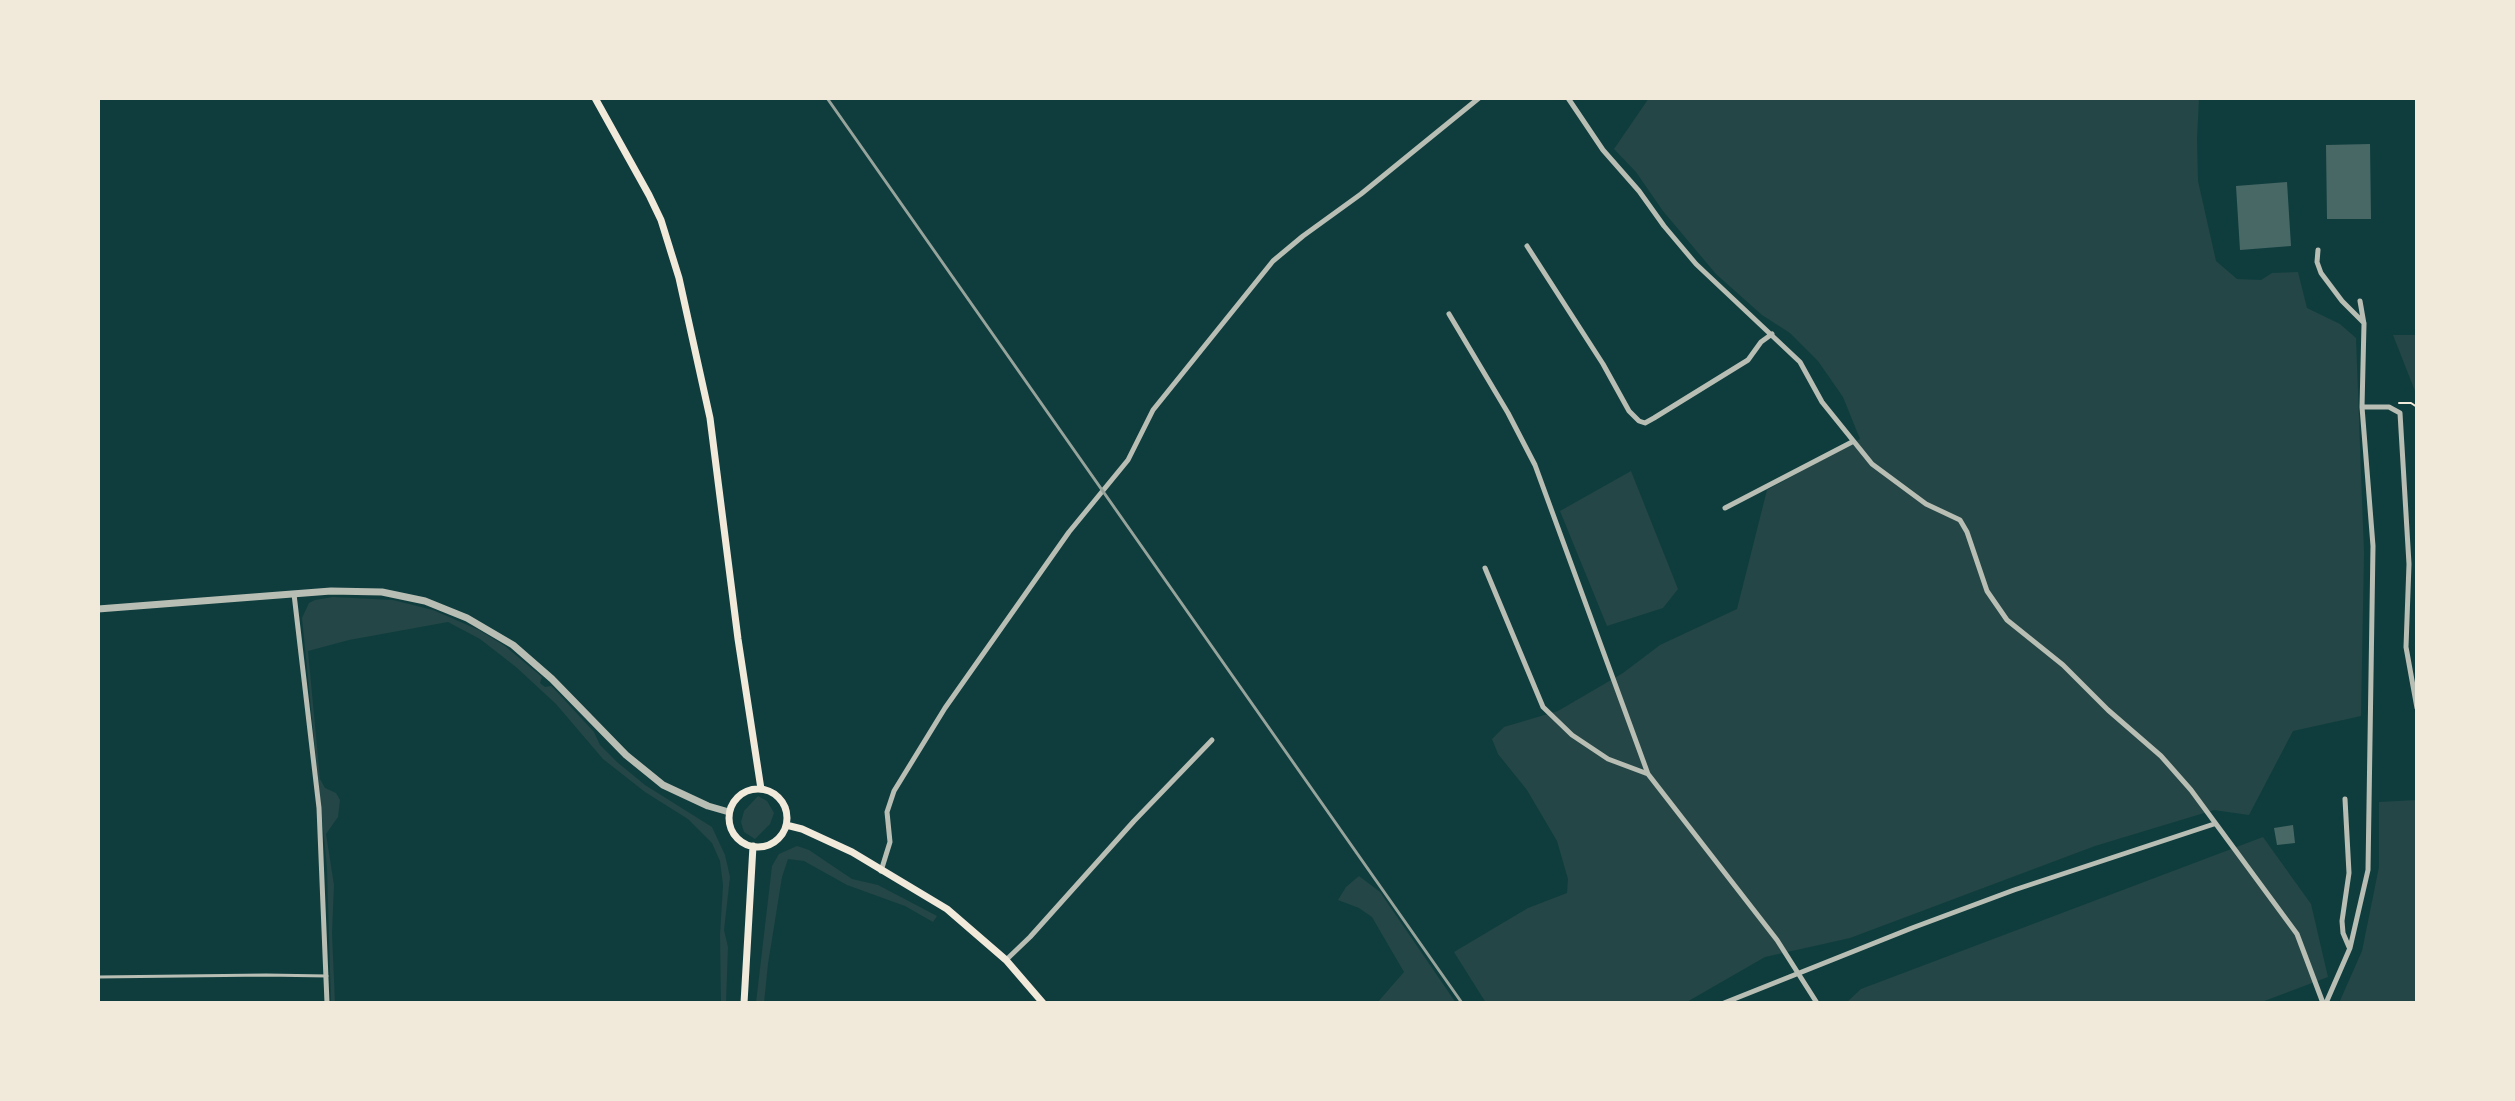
<!DOCTYPE html>
<style>
body{margin:0}
#map{position:relative;width:2515px;height:1101px;overflow:hidden;background:#0f3d3e;font-family:Georgia,serif}
canvas{display:block}
.frame{position:absolute;inset:0;border:100px solid #f1e9da;pointer-events:none}
</style>
<div id="map">
<canvas width="2515" height="1101"></canvas>
<div class="frame"></div>
</div>
<script>
const ctx = document.querySelector('canvas').getContext('2d');
ctx.lineJoin = 'round';
function fill(path, color) {
  ctx.fillStyle = color;
  ctx.fill(path, 'evenodd');
}
function toPath(rows) {
  const path = new Path2D();
  for (const r of rows) {
    if (r.length === 3) {
      path.moveTo(r[0] + r[2], r[1]);
      path.arc(r[0], r[1], r[2], 0, 2 * Math.PI);
      continue;
    }
    path.moveTo(r[0], r[1]);
    for (let i = 2; i < r.length; i += 2) path.lineTo(r[i], r[i + 1]);
  }
  return path;
}
function stroke(path, color, width, dash) {
  ctx.strokeStyle = color;
  ctx.lineWidth = width;
  ctx.lineCap = dash ? 'butt' : 'round';
  ctx.setLineDash(dash || []);
  ctx.stroke(path);
}
fill(toPath([
 [1649,98,2199,98,2197,139,2198,181,2216,261,2237,279,2261,280,2272,273,2298,272,2307,308,2340,324,2356,338,2364,553,2361,716,2293,731,2249,815,2214,810,2095,846,1850,938,1765,957,1685,1003,1486,1003,1454,952,1528,908,1567,893,1568,879,1557,841,1527,790,1498,754,1492,739,1504,727,1558,711,1623,673,1660,645,1737,609,1767,490,1860,439,1843,397,1818,361,1790,333,1762,315,1716,274,1663,211,1636,172,1614,149],
 [2393,335,2417,335,2417,396],
 [1631,471,1678,589,1663,608,1607,626,1560,511],
 [333,597,393,600,433,610,479,630,505,646,542,677,540,683,545,687,551,686,559,694,594,732,600,745,617,762,645,785,712,827,725,855,730,877,724,930,728,947,726,1003,721,1003,720,935,723,885,720,861,712,843,688,819,645,792,603,759,556,704,516,667,480,639,448,622,349,640,308,651,320,779,325,788,336,793,340,800,338,817,326,834,334,885,332,933,335,1003,331,1003,327,868,302,618,309,603,315,600],
 [758,796,767,801,774,813,770,824,755,839,744,832,741,822,744,811],
 [2417,800,2417,1003,2339,1003,2362,951,2379,867,2379,802],
 [2263,837,2311,904,2328,977,2259,1003,1846,1003,1861,989],
 [797,846,809,850,852,879,878,885,937,916,933,922,905,906,847,885,804,861,788,859,782,877,768,964,764,1003,756,1003,772,866,779,854],
 [1359,876,1380,892,1456,1003,1377,1003,1404,972,1372,917,1359,908,1338,900,1346,887]
]), '#244646');
fill(toPath([
 [2370,144,2371,219,2327,219,2326,145],
 [2287,182,2291,246,2240,250,2236,186],
 [2293,825,2295,843,2277,845,2274,828]
]), '#486865');
stroke(toPath([
 [2399,403,2411,403,2417,407]
]), '#f1e9da', 2);
stroke(toPath([
 [98,977,266,975,327,976]
]), '#b8beb3', 3);
stroke(toPath([
 [1568,98,1603,150,1639,191,1664,226,1696,264,1800,362,1822,402,1872,464,1926,504,1960,520,1967,532,1987,591,2007,620,2063,665,2108,710,2161,756,2191,790,2297,934,2323,1003],
 [1527,246,1603,364,1629,411,1639,421,1645,423,1654,418,1748,360,1761,342,1772,334],
 [2318,250,2317,262,2321,273,2342,301,2364,323],
 [1449,314,1508,413,1535,465,1648,774,1777,940,1817,1003],
 [2363,407,2389,407,2400,413,2409,564,2406,647,2417,708],
 [1725,508,1852,442],
 [1485,568,1543,707,1572,735,1608,759,1648,774],
 [294,594,319,808,327,1003],
 [2345,799,2349,873,2342,921,2343,933,2349,947],
 [881,871,890,842,887,812,894,791,945,708,1069,532,1128,460,1153,410,1273,261,1303,236,1361,194,1479,98],
 [1006,960,1030,937,1134,821,1212,740],
 [1724,1003,1912,928,2014,890,2214,824],
 [2326,1003,2350,948,2368,870,2373,546,2362,407,2364,324,2360,301]
]), '#b8beb3', 5);
stroke(toPath([
 [98,609,331,591,382,592,425,601,467,618,513,645,552,679,626,755,663,785,708,806,729,812]
]), '#b8beb3', 7);
stroke(toPath([
 [595,98,649,195,661,220,679,278,710,418,738,639,761,789],
 [758,818,29],
 [786,825,802,829,852,852,947,909,1006,960,1043,1003],
 [744,1003,753,846]
]), '#f1e9da', 7);
stroke(toPath([
 [827,98,1462,1003]
]), '#97a49c', 3);
</script>
